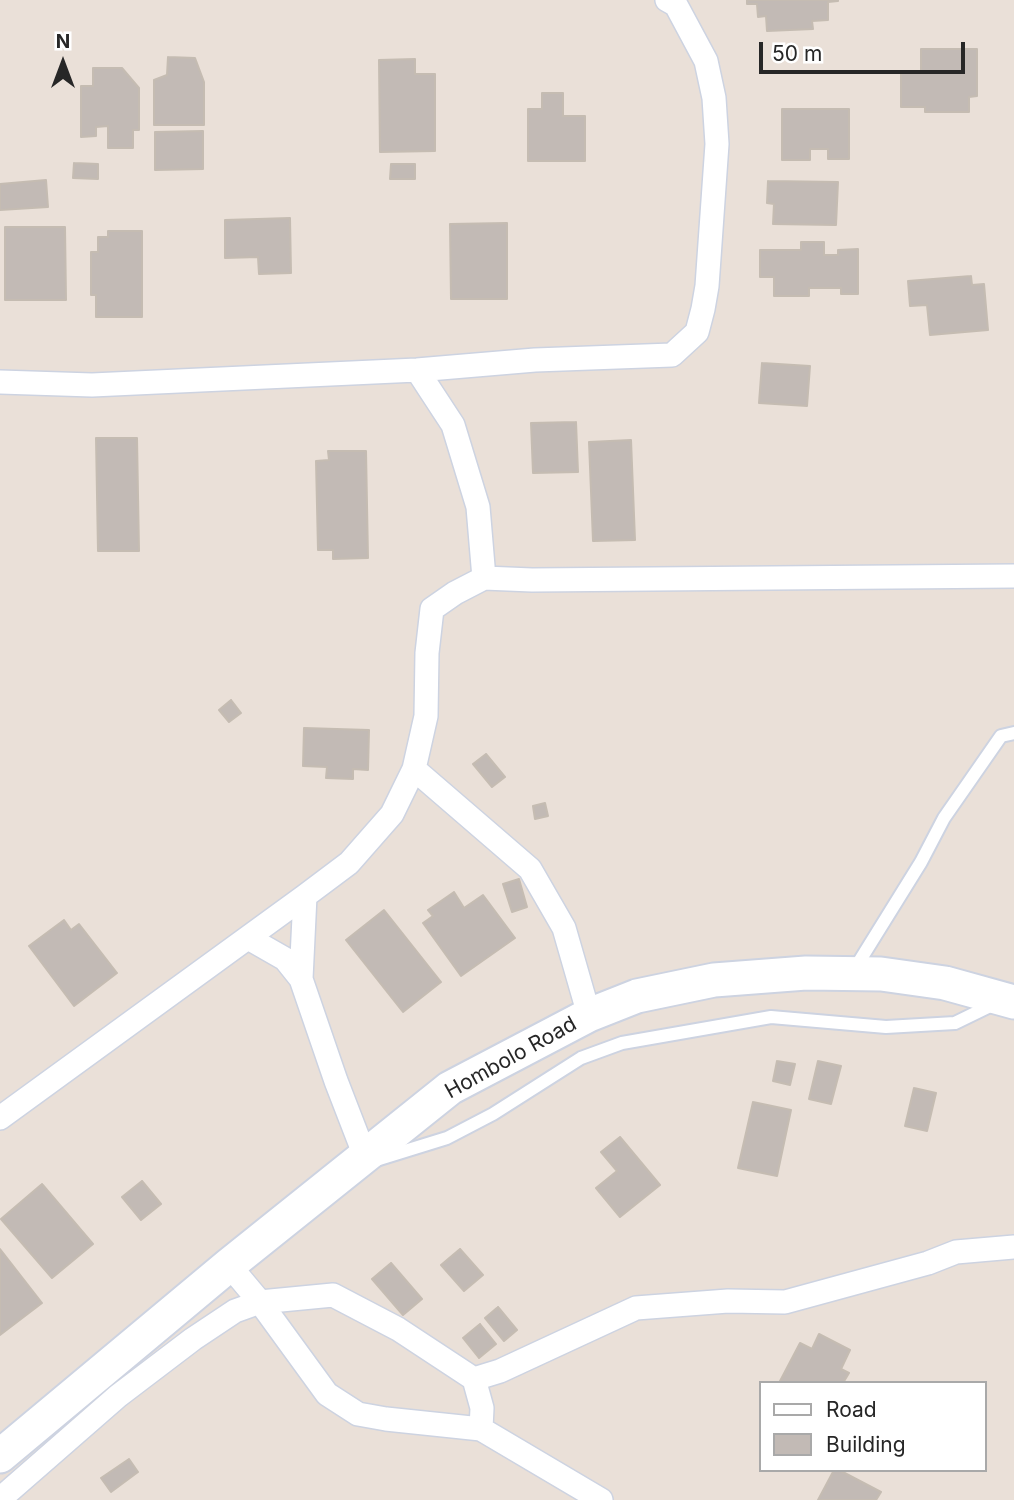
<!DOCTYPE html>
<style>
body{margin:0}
#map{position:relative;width:1014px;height:1500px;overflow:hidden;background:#eae0d8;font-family:Inter,sans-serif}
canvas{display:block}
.legend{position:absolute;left:759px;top:1381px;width:228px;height:91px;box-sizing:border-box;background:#fff;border:2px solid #a9a9a9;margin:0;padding:9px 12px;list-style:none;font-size:21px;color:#272727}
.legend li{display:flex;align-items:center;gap:14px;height:35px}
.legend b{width:35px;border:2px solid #a9a9a9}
.north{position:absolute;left:28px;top:28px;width:70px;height:70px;-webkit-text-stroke:5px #fff;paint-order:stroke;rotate:0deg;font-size:19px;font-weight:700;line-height:28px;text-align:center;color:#272727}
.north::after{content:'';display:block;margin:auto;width:24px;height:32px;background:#272727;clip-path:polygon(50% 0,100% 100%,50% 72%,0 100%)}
.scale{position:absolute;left:759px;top:42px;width:206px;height:32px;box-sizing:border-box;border:4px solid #272727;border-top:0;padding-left:9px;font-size:21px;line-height:24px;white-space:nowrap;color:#272727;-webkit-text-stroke:5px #fff;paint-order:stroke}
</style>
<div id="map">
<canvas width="1014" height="1500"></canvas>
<ul class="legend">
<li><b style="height:9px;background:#fff"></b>Road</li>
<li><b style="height:19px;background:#c2bab5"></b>Building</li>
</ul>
<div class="north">N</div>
<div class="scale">50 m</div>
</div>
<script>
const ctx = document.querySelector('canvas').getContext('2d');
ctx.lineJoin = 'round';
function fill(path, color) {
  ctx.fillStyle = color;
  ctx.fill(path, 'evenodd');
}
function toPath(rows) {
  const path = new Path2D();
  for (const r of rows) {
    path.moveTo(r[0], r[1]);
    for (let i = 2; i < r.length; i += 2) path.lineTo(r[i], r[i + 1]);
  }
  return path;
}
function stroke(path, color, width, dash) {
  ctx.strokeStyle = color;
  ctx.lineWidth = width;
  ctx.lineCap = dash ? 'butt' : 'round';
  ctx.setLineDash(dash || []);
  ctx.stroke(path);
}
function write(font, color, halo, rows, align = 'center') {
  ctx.font = font + ' Inter,sans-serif';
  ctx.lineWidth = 7;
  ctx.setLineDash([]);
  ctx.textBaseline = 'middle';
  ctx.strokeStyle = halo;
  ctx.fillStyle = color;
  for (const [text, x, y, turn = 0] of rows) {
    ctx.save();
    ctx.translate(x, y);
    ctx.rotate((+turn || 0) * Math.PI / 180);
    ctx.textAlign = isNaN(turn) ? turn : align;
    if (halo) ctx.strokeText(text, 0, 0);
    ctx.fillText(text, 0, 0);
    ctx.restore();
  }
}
const building = toPath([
 [747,0,838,0,838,1,828,2,828,20,812,21,813,29,767,31,766,16,758,17,757,4,747,4,747,0],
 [921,49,977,49,977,96,969,97,969,112,925,112,925,107,901,107,901,71,921,71,921,49],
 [168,57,195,58,204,82,204,125,154,125,154,80,167,75,168,57],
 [415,59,415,74,435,74,435,151,380,152,379,60,415,59],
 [93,68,122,68,139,88,139,130,133,130,133,148,108,148,108,126,96,127,96,136,81,137,81,86,93,86,93,68],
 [542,93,563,93,563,116,585,116,585,161,528,161,528,109,542,109,542,93],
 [782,109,849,109,849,159,828,159,828,149,810,149,810,160,782,160,782,109],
 [203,131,203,169,155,170,155,132,203,131],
 [74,163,98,164,98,179,73,178,74,163],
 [391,164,415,164,415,179,390,179,391,164],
 [46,180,48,207,0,210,0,184,46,180],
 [768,181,838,182,836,225,773,224,774,204,767,203,768,181],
 [290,218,291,273,259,274,258,257,225,258,225,220,290,218],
 [507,223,507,299,451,299,450,224,507,223],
 [5,227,65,227,66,300,5,300,5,227],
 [108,231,142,231,142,317,96,317,96,295,91,295,91,252,98,252,98,237,108,237,108,231],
 [801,242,824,242,824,255,838,255,838,250,858,249,858,294,841,294,841,288,809,288,809,296,774,296,774,277,760,277,760,250,801,250,801,242],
 [971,276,972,285,984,284,988,330,930,335,927,305,910,306,908,281,971,276],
 [762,363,810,366,807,406,759,403,762,363],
 [576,422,578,472,533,473,531,423,576,422],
 [96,438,137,438,139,551,98,551,96,438],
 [631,440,635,540,593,541,589,442,631,440],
 [328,451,366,451,368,558,333,559,333,550,318,550,316,461,329,460,328,451],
 [231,700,241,713,229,722,219,710,231,700],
 [304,728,369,730,368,770,353,769,353,779,326,778,327,767,303,766,304,728],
 [486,754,505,777,492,787,473,764,486,754],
 [545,803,548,816,535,819,533,806,545,803],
 [519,879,527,907,512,912,503,884,519,879],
 [454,892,464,908,483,895,515,938,461,976,423,923,433,916,428,910,454,892],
 [384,910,441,982,403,1012,346,940,384,910],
 [64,920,71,930,79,924,117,973,74,1006,29,946,64,920],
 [777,1061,795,1064,790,1085,773,1081,777,1061],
 [818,1061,841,1066,831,1104,809,1099,818,1061],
 [914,1088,936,1093,927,1131,905,1126,914,1088],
 [753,1102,791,1110,777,1176,738,1168,753,1102],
 [620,1137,660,1185,620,1217,596,1188,617,1171,601,1152,620,1137],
 [142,1181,161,1204,141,1220,122,1197,142,1181],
 [42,1184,93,1244,52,1278,1,1219,42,1184],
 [0,1249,42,1303,0,1335,0,1249],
 [460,1249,483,1275,464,1291,441,1265,460,1249],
 [391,1263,422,1299,403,1315,372,1279,391,1263],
 [498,1307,517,1330,504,1341,485,1318,498,1307],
 [480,1324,496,1344,479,1358,463,1338,480,1324],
 [819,1334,850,1350,841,1369,849,1373,843,1383,779,1383,800,1343,812,1349,819,1334],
 [129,1459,138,1472,111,1492,101,1478,129,1459],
 [834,1470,839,1470,881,1492,876,1500,818,1500,834,1470]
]);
fill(building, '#c2bab5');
stroke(building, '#c5bcb2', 2);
const lane = toPath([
 [854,970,921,862,944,818,1001,736,1014,733],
 [376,1160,447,1138,493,1114,581,1058,622,1043,771,1017,886,1027,955,1023,994,1004]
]);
const street = toPath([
 [417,370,453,425,478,507,484,578],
 [0,382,92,385,417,370,535,360,672,355,697,332,703,309,707,286,717,144,714,98,706,61,676,5,667,0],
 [414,769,530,869,564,928,589,1015],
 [250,939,285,959,301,979,336,1081,365,1156],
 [301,979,305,896],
 [0,1118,305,896,349,863,392,814,414,769,426,716,427,653,432,609,455,593,484,578,532,580,1014,576],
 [229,1265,260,1302,333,1295,398,1329,474,1379,482,1408,481,1429,601,1500],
 [474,1379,500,1371,636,1308,728,1301,785,1302,928,1263,956,1252,1014,1247],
 [0,1499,118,1396,193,1339,235,1311,260,1302,327,1394,358,1414,386,1419,481,1429]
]);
const secondary = toPath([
 [0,1456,229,1265,450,1088,589,1015,637,996,714,980,806,973,881,974,945,983,1014,1002]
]);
stroke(lane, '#cdd3e1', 16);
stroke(street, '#cdd3e1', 26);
stroke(secondary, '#cdd3e1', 37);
stroke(lane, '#fff', 12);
stroke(street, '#fff', 23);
stroke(secondary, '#fff', 33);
write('21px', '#272727', '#fff', [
 ["Hombolo Road",511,1058,-29]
]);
</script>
